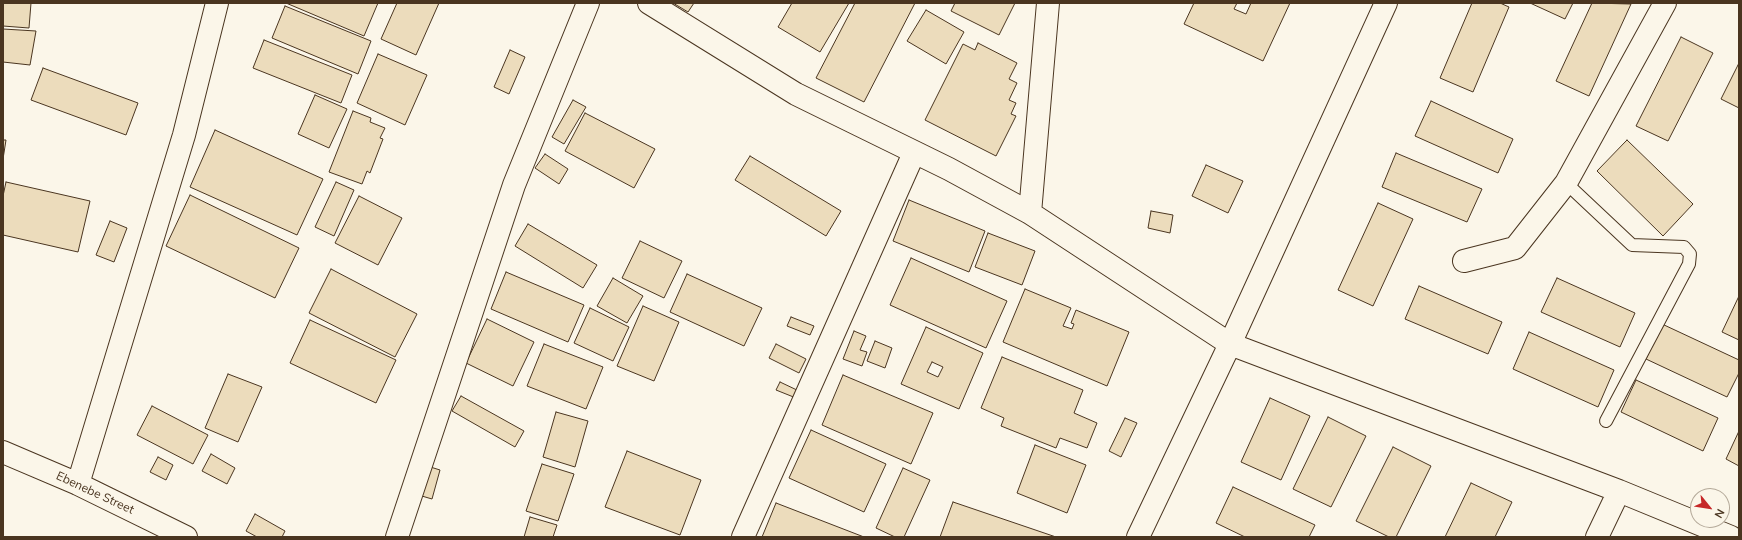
<!DOCTYPE html>
<style>
body{margin:0}
#map{position:relative;width:1742px;height:540px;overflow:hidden;background:#fbf6e9;font-family:Mulish,sans-serif}
canvas{display:block}
.frame{position:absolute;inset:0;border:4px solid #4a3520;pointer-events:none}
.north{position:absolute;left:1690px;top:488px;width:40px;height:40px;box-sizing:border-box;background:#fbf6e9;border:1px solid #b4a999;border-radius:50%;rotate:120deg;font-size:11px;font-weight:700;line-height:16px;text-align:center;color:#4a3520}
.north::after{content:'';display:block;margin:auto;width:14px;height:18px;background:#c62828;clip-path:polygon(50% 0,100% 100%,50% 72%,0 100%)}
</style>
<div id="map">
<canvas width="1742" height="540"></canvas>
<div class="frame"></div>
<div class="north">N</div>
</div>
<script>
const ctx = document.querySelector('canvas').getContext('2d');
ctx.lineJoin = 'round';
function fill(path, color) {
  ctx.fillStyle = color;
  ctx.fill(path, 'evenodd');
}
function toPath(rows) {
  const path = new Path2D();
  for (const r of rows) {
    path.moveTo(r[0], r[1]);
    for (let i = 2; i < r.length; i += 2) path.lineTo(r[i], r[i + 1]);
  }
  return path;
}
function stroke(path, color, width, dash) {
  ctx.strokeStyle = color;
  ctx.lineWidth = width;
  ctx.lineCap = dash ? 'butt' : 'round';
  ctx.setLineDash(dash || []);
  ctx.stroke(path);
}
function write(font, color, halo, rows, align = 'center') {
  ctx.font = font + ' Mulish,sans-serif';
  ctx.lineWidth = 3;
  ctx.setLineDash([]);
  ctx.textBaseline = 'middle';
  ctx.strokeStyle = halo;
  ctx.fillStyle = color;
  for (const [text, x, y, turn = 0] of rows) {
    ctx.save();
    ctx.translate(x, y);
    ctx.rotate((+turn || 0) * Math.PI / 180);
    ctx.textAlign = isNaN(turn) ? turn : align;
    if (halo) ctx.strokeText(text, 0, 0);
    ctx.fillText(text, 0, 0);
    ctx.restore();
  }
}
const building = toPath([
 [3,3,31,3,29,28,3,26,3,3],
 [286,3,378,3,364,36,286,3],
 [397,3,439,3,416,55,381,39,397,3],
 [673,3,694,3,688,12,673,3],
 [792,3,849,3,820,52,778,27,792,3],
 [855,3,915,3,864,102,816,78,855,3],
 [955,3,1015,3,999,35,951,11,955,3],
 [1194,3,1237,3,1234,9,1246,14,1251,3,1290,3,1263,61,1184,24,1194,3],
 [1472,3,1500,3,1509,7,1473,92,1440,78,1472,3],
 [1530,3,1573,3,1565,19,1530,3],
 [1592,3,1631,4,1589,96,1556,81,1592,3],
 [285,6,371,41,358,74,272,38,285,6],
 [926,10,964,32,946,64,907,41,926,10],
 [3,29,36,31,30,65,3,62,3,29],
 [1681,37,1713,53,1668,141,1636,126,1681,37],
 [264,40,352,75,341,103,253,68,264,40],
 [978,43,1017,63,1009,79,1017,83,1009,100,1016,103,1011,114,1016,116,996,156,925,120,963,44,975,50,978,43],
 [510,50,525,57,509,94,494,87,510,50],
 [378,54,427,75,405,125,357,103,378,54],
 [1738,65,1739,65,1739,108,1721,99,1738,65],
 [43,68,138,103,126,135,31,100,43,68],
 [315,95,347,109,329,148,298,134,315,95],
 [573,100,586,107,564,144,552,137,573,100],
 [1431,101,1513,139,1498,173,1415,136,1431,101],
 [353,111,371,118,370,122,385,128,380,138,383,139,370,173,367,171,362,184,329,172,353,111],
 [585,113,655,149,634,188,565,151,585,113],
 [215,130,323,179,297,235,190,187,215,130],
 [3,140,6,140,3,159,3,140],
 [1627,140,1693,204,1663,236,1597,171,1627,140],
 [1396,153,1482,189,1467,222,1382,187,1396,153],
 [545,154,568,169,559,184,535,168,545,154],
 [750,156,841,211,826,236,735,180,750,156],
 [1206,165,1243,181,1228,213,1192,196,1206,165],
 [6,182,90,201,78,252,3,235,3,196,6,182],
 [336,182,354,190,334,236,315,227,336,182],
 [190,195,299,248,275,298,166,246,190,195],
 [359,196,402,218,378,265,335,243,359,196],
 [909,200,985,231,969,272,893,241,909,200],
 [1378,203,1413,219,1373,306,1338,290,1378,203],
 [1151,211,1173,215,1170,233,1148,228,1151,211],
 [110,221,127,228,114,262,96,255,110,221],
 [528,224,597,265,583,288,515,246,528,224],
 [988,233,1035,251,1022,285,975,267,988,233],
 [640,241,682,261,664,298,622,278,640,241],
 [911,258,1007,301,986,348,890,305,911,258],
 [331,269,417,314,395,357,309,313,331,269],
 [506,272,584,305,568,342,491,309,506,272],
 [687,274,762,308,744,346,670,312,687,274],
 [613,278,643,296,627,323,597,306,613,278],
 [1557,278,1635,313,1620,347,1541,312,1557,278],
 [1419,286,1502,322,1488,354,1405,319,1419,286],
 [1025,289,1071,308,1063,326,1072,329,1074,324,1071,323,1076,310,1129,332,1107,386,1003,342,1025,289],
 [1739,296,1739,340,1722,332,1739,296],
 [643,306,679,322,654,381,617,366,643,306],
 [590,308,629,327,613,361,574,343,590,308],
 [791,317,814,326,810,335,787,326,791,317],
 [487,319,534,342,513,386,466,363,487,319],
 [310,320,396,360,376,403,290,363,310,320],
 [1662,324,1739,360,1739,373,1727,397,1646,359,1662,324],
 [926,327,983,353,959,409,901,384,926,327],
 [932,362,943,367,938,377,927,372,932,362],
 [854,331,866,336,860,350,867,352,862,366,843,359,854,331],
 [1529,332,1614,370,1598,407,1513,369,1529,332],
 [875,341,892,348,885,368,867,361,875,341],
 [544,344,603,367,586,409,527,386,544,344],
 [776,344,806,359,799,373,769,358,776,344],
 [1002,357,1083,390,1074,413,1097,423,1087,448,1060,438,1056,448,1001,426,1004,418,981,408,1002,357],
 [228,374,262,387,238,442,205,428,228,374],
 [843,375,933,413,911,464,822,425,843,375],
 [1636,380,1718,418,1703,451,1621,412,1636,380],
 [780,382,799,391,796,398,776,390,780,382],
 [461,396,524,431,515,447,452,411,461,396],
 [1270,398,1310,416,1281,480,1241,462,1270,398],
 [152,406,208,435,193,464,137,435,152,406],
 [556,412,588,421,575,467,543,457,556,412],
 [1328,417,1366,436,1331,507,1293,489,1328,417],
 [1125,418,1137,423,1121,457,1109,451,1125,418],
 [811,430,886,464,864,512,789,478,811,430],
 [1739,431,1739,466,1726,459,1739,431],
 [1035,445,1086,465,1067,513,1017,493,1035,445],
 [1393,447,1431,466,1396,537,1389,537,1356,521,1393,447],
 [627,451,701,480,680,535,605,507,627,451],
 [211,454,235,468,227,484,202,471,211,454],
 [158,457,173,465,166,480,150,472,158,457],
 [542,464,574,474,558,521,526,511,542,464],
 [424,465,440,470,432,499,415,494,424,465],
 [903,468,930,480,904,537,895,537,876,528,903,468],
 [1471,483,1512,502,1495,537,1445,537,1471,483],
 [1233,487,1315,525,1309,537,1245,537,1216,523,1233,487],
 [953,502,1056,537,940,537,953,502],
 [776,503,864,537,762,537,776,503],
 [255,514,285,531,282,537,257,537,246,531,255,514],
 [530,517,557,525,553,537,524,537,530,517]
]);
fill(building, '#ecdcbc');
stroke(building, '#4a3520', 1);
const lane = toPath([
 [1566,183,1632,245,1684,247,1690,254,1689,264,1606,421]
]);
const street = toPath([
 [649,3,796,94,949,169,1030,213,1230,344,1619,491,1731,537],
 [1030,213,1048,3],
 [1464,261,1515,248,1566,183,1665,3],
 [3,452,78,484,186,537],
 [78,484,184,135,217,3],
 [397,537,514,185,588,3],
 [743,537,914,153],
 [1138,537,1230,344,1386,3],
 [1597,537,1619,491]
]);
stroke(lane, '#4a3520', 14);
stroke(street, '#4a3520', 24);
stroke(lane, '#fbf6e9', 12);
stroke(street, '#fbf6e9', 22);
write('12px', '#4a3520', '#fbf6e9', [
 ["Ebenebe Street",95,493,25]
]);
</script>
